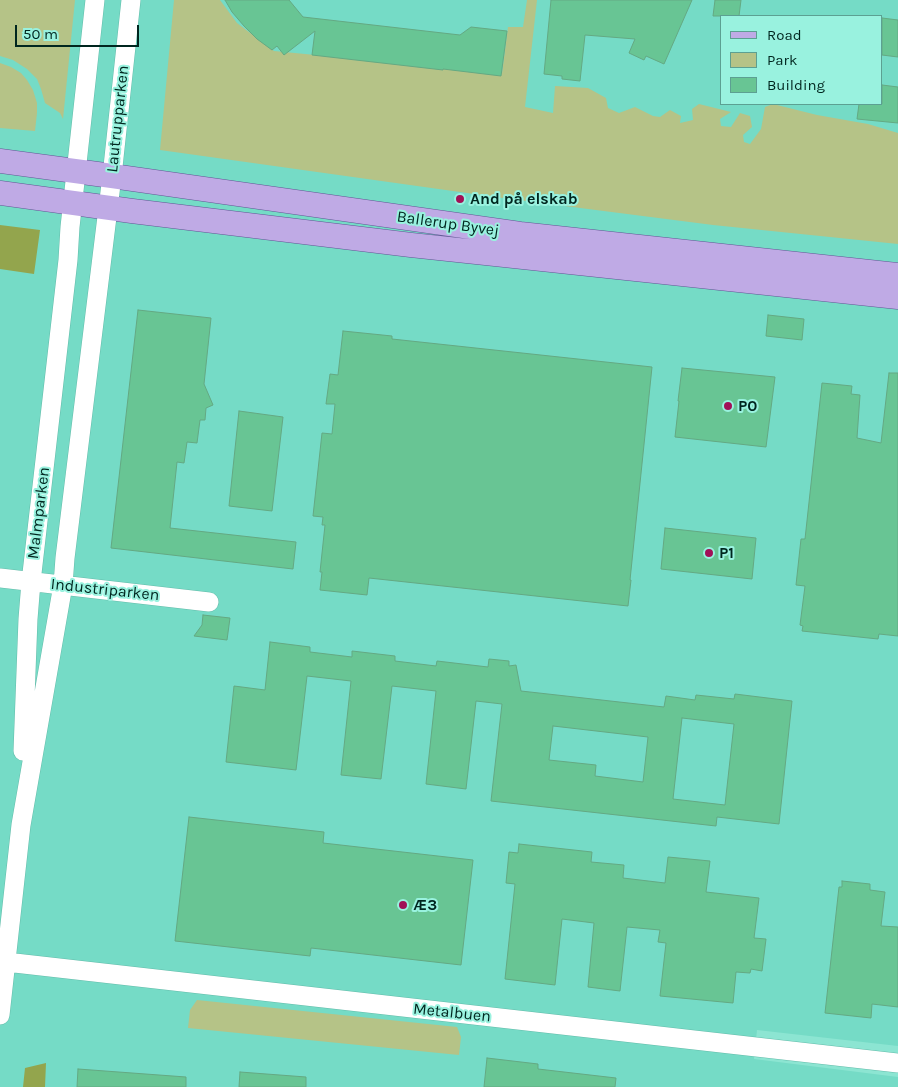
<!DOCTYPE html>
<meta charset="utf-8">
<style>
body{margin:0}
#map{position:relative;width:898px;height:1087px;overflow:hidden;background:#8ce5d2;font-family:Karla,sans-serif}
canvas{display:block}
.legend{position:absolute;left:720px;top:15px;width:162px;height:90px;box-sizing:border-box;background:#99f2df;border:1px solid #5ca092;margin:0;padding:6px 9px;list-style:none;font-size:15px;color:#00261f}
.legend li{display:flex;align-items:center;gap:10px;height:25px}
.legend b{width:25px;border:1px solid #5ca092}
.scale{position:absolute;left:15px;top:25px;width:124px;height:22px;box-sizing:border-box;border:2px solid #00261f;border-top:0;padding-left:6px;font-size:15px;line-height:18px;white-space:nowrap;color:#00261f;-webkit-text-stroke:4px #99f2df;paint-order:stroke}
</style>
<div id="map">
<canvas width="898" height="1087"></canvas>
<ul class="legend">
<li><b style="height:6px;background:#bfaae5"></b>Road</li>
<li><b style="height:14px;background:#b5c387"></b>Park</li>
<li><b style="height:14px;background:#68c594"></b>Building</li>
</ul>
<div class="scale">50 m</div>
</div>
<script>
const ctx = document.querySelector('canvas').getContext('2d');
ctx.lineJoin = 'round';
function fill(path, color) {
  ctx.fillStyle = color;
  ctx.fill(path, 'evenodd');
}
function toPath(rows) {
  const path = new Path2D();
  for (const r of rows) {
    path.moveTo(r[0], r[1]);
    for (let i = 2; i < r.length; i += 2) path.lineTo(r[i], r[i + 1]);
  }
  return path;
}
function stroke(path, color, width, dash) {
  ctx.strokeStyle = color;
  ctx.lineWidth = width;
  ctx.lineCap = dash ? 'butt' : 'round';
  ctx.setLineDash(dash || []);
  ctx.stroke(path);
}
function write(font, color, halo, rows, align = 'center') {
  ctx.font = font + ' Karla,sans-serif';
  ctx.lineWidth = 4;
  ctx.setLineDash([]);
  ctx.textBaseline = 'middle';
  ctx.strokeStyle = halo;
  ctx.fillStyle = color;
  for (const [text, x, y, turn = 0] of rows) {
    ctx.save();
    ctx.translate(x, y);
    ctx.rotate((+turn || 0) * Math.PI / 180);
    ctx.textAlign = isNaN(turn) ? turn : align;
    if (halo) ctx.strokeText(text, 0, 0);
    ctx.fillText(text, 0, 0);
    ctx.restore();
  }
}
fill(toPath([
 [0,0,898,0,898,1046,757,1030,754,1059,898,1077,898,1087,0,1087],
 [722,16,882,16,882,104,722,104]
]), '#75dbc6');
fill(toPath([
 [0,0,75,0,63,119,60,113,45,103,41,89,37,79,27,69,13,60,0,56],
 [174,0,220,0,237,23,274,51,502,73,508,27,523,27,527,0,537,0,525,107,553,113,555,86,588,88,606,98,608,108,619,113,635,107,653,116,660,117,670,110,681,116,680,123,693,120,692,109,699,104,731,112,720,119,721,126,731,127,740,113,750,116,752,127,743,135,744,142,750,144,761,129,765,107,773,104,817,115,868,124,898,133,898,244,713,225,510,199,160,150],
 [0,63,11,67,21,73,27,80,33,90,37,103,37,113,35,131,0,128],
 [197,1000,457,1027,461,1037,459,1055,188,1028,190,1010]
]), '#b5c387');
fill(toPath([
 [0,225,40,230,34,274,0,269],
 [46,1063,45,1087,23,1087,25,1068]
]), '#93a54d');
const building = toPath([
 [225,0,289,0,303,17,460,35,471,27,507,31,501,76,443,69,443,70,312,55,315,31,284,55,277,46,272,50,257,39,244,26,232,12,225,0],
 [551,0,692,0,664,64,646,56,644,60,629,53,635,39,585,35,580,81,562,79,562,76,544,74,551,0],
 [715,0,741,0,739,16,713,16,715,0],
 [882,18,898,20,898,57,882,55,882,18],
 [882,85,898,87,898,123,857,119,859,104,882,104,882,85],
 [138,310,211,318,204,384,213,405,206,408,205,420,200,420,197,443,187,442,184,463,177,462,170,528,296,542,293,569,111,548,138,310],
 [768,315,804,319,802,340,766,336,768,315],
 [343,331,392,336,392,339,652,367,630,580,631,580,628,606,369,578,367,595,320,590,322,572,320,572,325,525,322,525,323,517,313,516,322,433,332,434,335,404,326,404,330,374,338,375,343,331],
 [682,368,775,377,766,447,675,437,679,401,678,401,682,368],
 [889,373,898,373,898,636,879,634,878,639,802,631,803,626,800,625,805,586,796,585,801,539,805,539,822,383,852,386,851,394,860,395,857,438,881,443,889,373],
 [239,411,283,417,272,511,229,506,239,411],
 [665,528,756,538,752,579,661,569,665,528],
 [203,615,230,618,227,640,194,636,202,625,203,615],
 [270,642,310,647,310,652,352,657,352,651,395,656,395,661,436,666,437,661,488,667,489,659,509,661,509,666,516,665,521,691,664,707,666,696,695,700,696,695,734,699,735,694,792,701,779,824,717,817,716,826,491,801,502,704,476,701,466,789,426,784,436,691,392,686,381,779,341,775,351,681,307,676,296,770,226,762,234,686,265,690,270,642],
 [682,718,734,724,725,805,673,799,682,718],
 [553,726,648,737,643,782,595,776,596,765,549,760,553,726],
 [189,817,324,832,323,843,473,860,461,965,311,948,310,956,175,941,189,817],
 [519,844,592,852,591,862,624,865,623,878,665,883,668,857,710,861,706,892,759,898,754,938,766,939,762,971,751,969,750,973,736,972,733,1003,660,996,666,943,658,942,660,930,627,927,620,991,588,987,594,923,562,919,555,985,505,979,515,884,506,883,509,852,518,853,519,844],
 [842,881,870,884,870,890,885,892,881,926,898,927,898,1007,872,1004,871,1018,825,1013,839,887,842,887,842,881],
 [487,1058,538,1064,538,1069,616,1078,615,1087,484,1087,487,1058],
 [78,1069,186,1077,186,1087,77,1087,78,1069],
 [240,1072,306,1077,306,1087,239,1087,240,1072]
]);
fill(building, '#68c594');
stroke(building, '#64a983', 1);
const minor = toPath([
 [0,578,209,602],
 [23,751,28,619,31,582,68,260,70,227,95,0],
 [6,962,898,1063],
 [0,1015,21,825,63,585,65,558,112,176,131,0]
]);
const major = toPath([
 [0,161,112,176,520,234,898,275],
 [0,193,132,211,411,245,898,297]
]);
stroke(minor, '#63bcaa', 20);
stroke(major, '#615794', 25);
stroke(minor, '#fff', 19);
stroke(major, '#bfaae5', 24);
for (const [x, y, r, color] of [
 [460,199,5,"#a11057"],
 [728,406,5,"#a11057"],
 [709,553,5,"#a11057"],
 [403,905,5,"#a11057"]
]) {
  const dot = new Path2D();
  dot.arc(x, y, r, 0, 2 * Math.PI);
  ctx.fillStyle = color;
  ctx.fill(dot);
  stroke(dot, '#99f2df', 2);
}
write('16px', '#00261f', '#99f2df', [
 ["Lautrupparken",118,119,-84],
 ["Ballerup Byvej",448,224,8],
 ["Malmparken",39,513,-83],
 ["Industriparken",105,590,6],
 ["Metalbuen",452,1013,6]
]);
write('bold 16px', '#00261f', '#99f2df', [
 ["And på elskab",470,199],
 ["P0",738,406],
 ["P1",719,553],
 ["Æ3",413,905]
], 'left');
</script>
